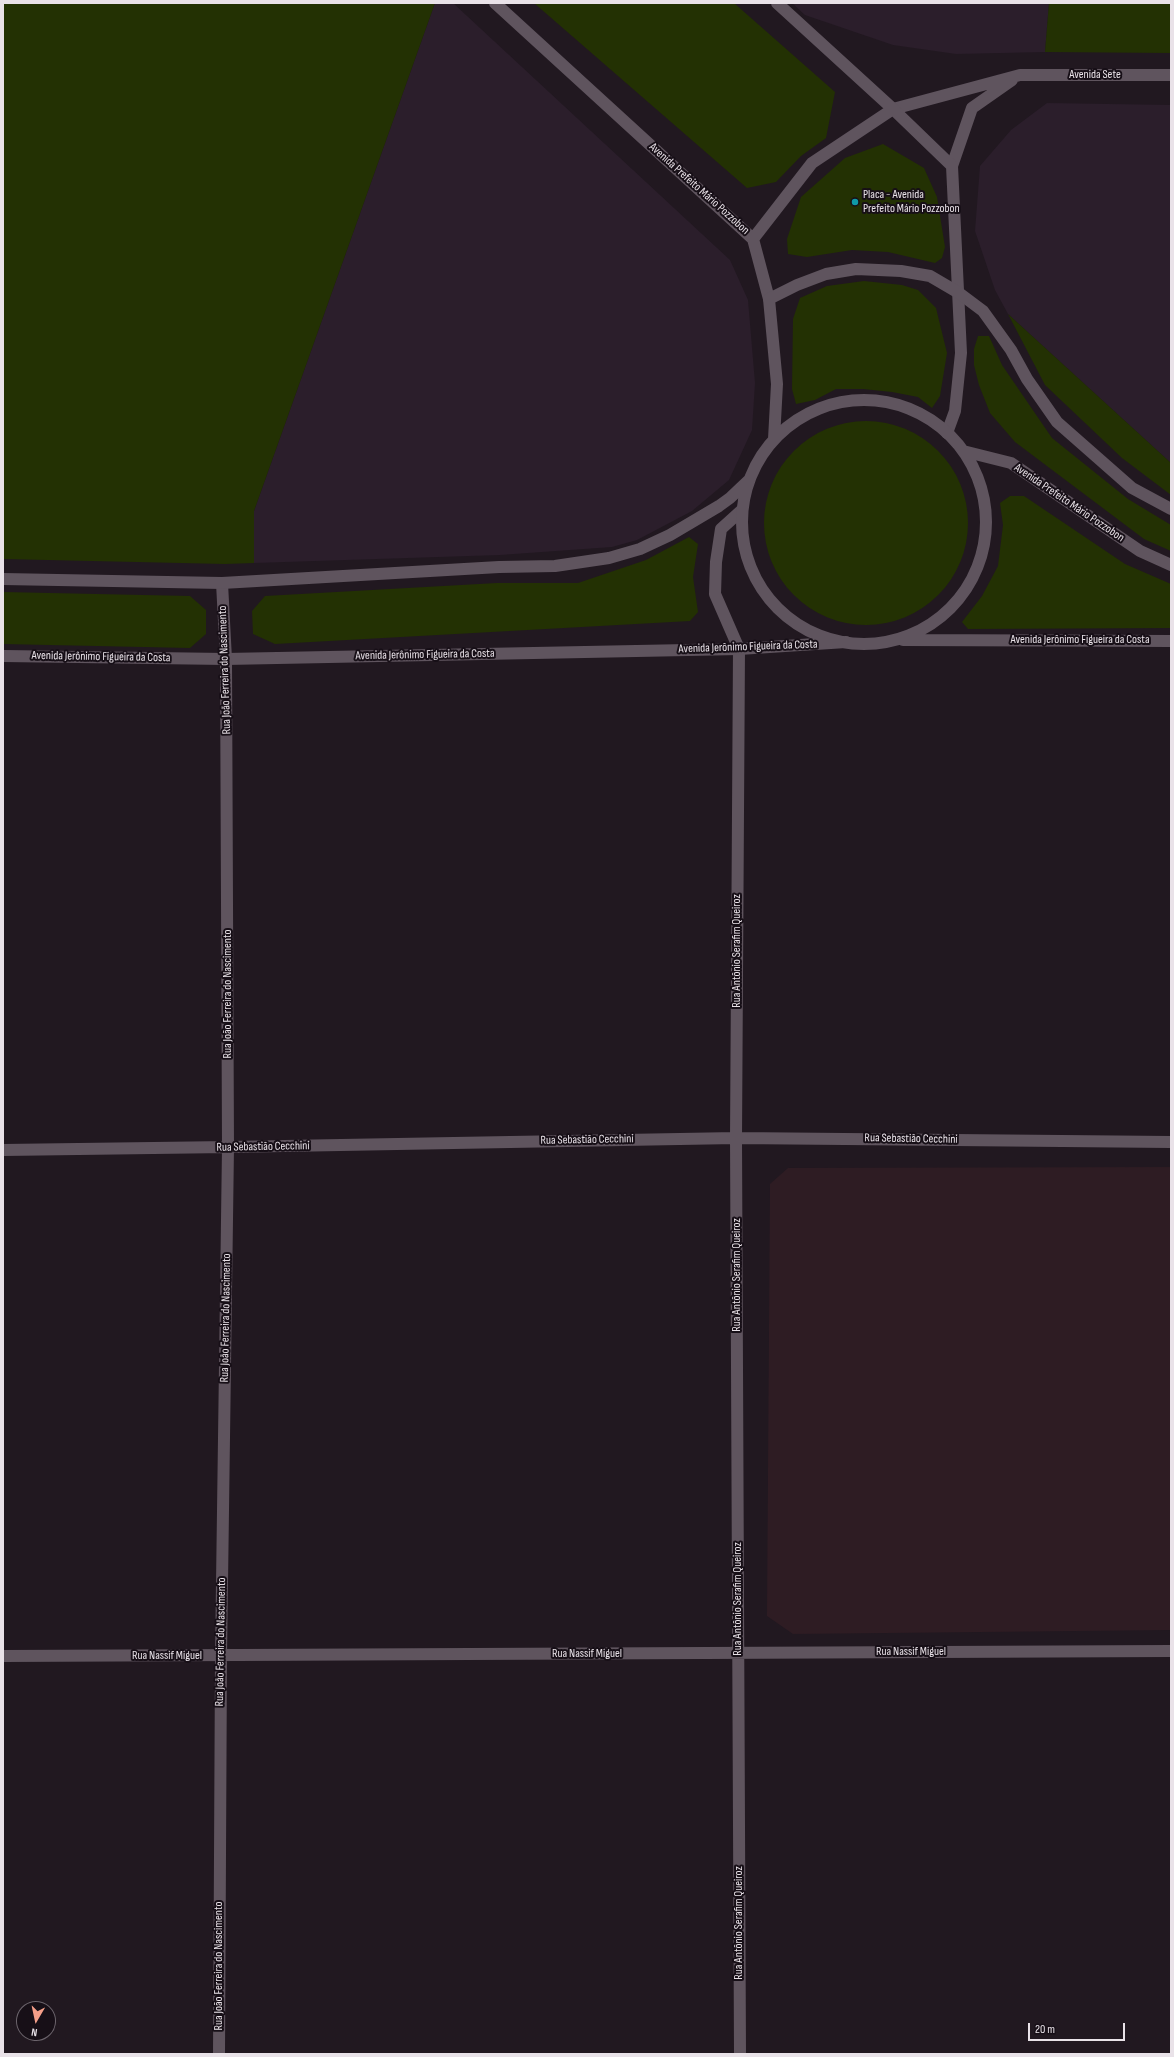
<!DOCTYPE html>
<meta charset="utf-8">
<style>
body{margin:0}
#map{position:relative;width:1174px;height:2057px;overflow:hidden;background:#211820;font-family:"Sofia Sans Condensed",sans-serif}
canvas{display:block}
.frame{position:absolute;inset:0;border:4px solid #e9e2e8;pointer-events:none}
.north{position:absolute;left:16px;top:2001px;width:40px;height:40px;box-sizing:border-box;background:#170f17;border:1px solid #6b636b;border-radius:50%;rotate:189deg;font-size:11px;font-weight:700;line-height:16px;text-align:center;color:#e9e2e8}
.north::after{content:'';display:block;margin:auto;width:14px;height:18px;background:#f49e89;clip-path:polygon(50% 0,100% 100%,50% 72%,0 100%)}
.scale{position:absolute;left:1028px;top:2023px;width:97px;height:18px;box-sizing:border-box;border:2px solid #e9e2e8;border-top:0;padding-left:5px;font-size:12px;line-height:14px;white-space:nowrap;color:#e9e2e8;-webkit-text-stroke:3px #170f17;paint-order:stroke}
</style>
<div id="map">
<canvas width="1174" height="2057"></canvas>
<div class="frame"></div>
<div class="north">N</div>
<div class="scale">20 m</div>
</div>
<script>
const ctx = document.querySelector('canvas').getContext('2d');
ctx.lineJoin = 'round';
function fill(path, color) {
  ctx.fillStyle = color;
  ctx.fill(path, 'evenodd');
}
function toPath(rows) {
  const path = new Path2D();
  for (const r of rows) {
    if (r.length === 3) {
      path.moveTo(r[0] + r[2], r[1]);
      path.arc(r[0], r[1], r[2], 0, 2 * Math.PI);
      continue;
    }
    path.moveTo(r[0], r[1]);
    for (let i = 2; i < r.length; i += 2) path.lineTo(r[i], r[i + 1]);
  }
  return path;
}
function stroke(path, color, width, dash) {
  ctx.strokeStyle = color;
  ctx.lineWidth = width;
  ctx.lineCap = dash ? 'butt' : 'round';
  ctx.setLineDash(dash || []);
  ctx.stroke(path);
}
function write(font, color, halo, rows, align = 'center') {
  ctx.font = font + ' "Sofia Sans Condensed",sans-serif';
  ctx.lineWidth = 4;
  ctx.setLineDash([]);
  ctx.textBaseline = 'middle';
  ctx.strokeStyle = halo;
  ctx.fillStyle = color;
  for (const [text, x, y, turn = 0] of rows) {
    ctx.save();
    ctx.translate(x, y);
    ctx.rotate((+turn || 0) * Math.PI / 180);
    ctx.textAlign = isNaN(turn) ? turn : align;
    if (halo) ctx.strokeText(text, 0, 0);
    ctx.fillText(text, 0, 0);
    ctx.restore();
  }
}
fill(toPath([
 [435,3,453,3,730,260,748,300,755,383,752,430,729,480,692,511,637,540,612,547,500,555,254,563,254,511],
 [792,3,1049,3,1045,52,956,54,893,45,805,15],
 [1047,103,1171,105,1171,463,1008,314,995,290,975,231,980,166,1011,130]
]), '#2b1e2b');
fill(toPath([
 [1171,1167,1171,1630,793,1634,767,1616,770,1184,788,1168]
]), '#2e1c23');
fill(toPath([
 [3,3,435,3,254,511,254,563,225,564,3,559],
 [534,3,734,3,835,92,826,138,801,156,776,182,747,188],
 [1049,3,1171,3,1171,53,1045,52],
 [883,144,924,168,937,197,945,247,942,258,935,263,888,252,852,250,807,257,788,254,787,239,801,197,845,158],
 [864,281,902,285,918,290,936,308,947,353,940,396,932,408,918,397,892,392,863,389,836,389,815,400,796,404,792,389,793,319,800,298,827,286],
 [1008,314,1171,463,1171,495,1122,458,1045,385],
 [978,336,989,336,1002,365,1052,438,1128,499,1171,525,1171,551,1144,539,1015,442,990,413,979,385,974,365,974,349],
 [866,523,102],
 [1010,496,1024,496,1125,564,1171,584,1171,628,968,629,962,622,982,596,998,566,1003,525,1000,503],
 [689,537,698,544,693,577,698,612,690,621,275,644,253,634,252,611,265,596,497,583,578,583,646,560],
 [3,592,190,596,206,610,206,634,190,648,3,644]
]), '#233103');
stroke(toPath([
 [893,109,1020,75,1171,75],
 [952,166,972,108,1012,80],
 [3,1150,228,1147,736,1138,1171,1142],
 [3,1656,1171,1651],
 [219,2054,221,1656,228,1147,226,659,222,583],
 [740,2054,736,1138,739,649,715,594,716,562,721,529,742,510]
]), '#5f545e', 12);
stroke(toPath([
 [495,3,753,239,769,299],
 [777,3,893,109,952,166,961,353,955,411,947,433],
 [753,239,812,163,893,109]
]), '#5f545e', 12);
stroke(toPath([
 [864,522,122],
 [774,439,777,384,769,299,797,285,826,274,856,269,901,271,930,276,959,293,983,311,1011,350,1027,379,1057,422,1132,488,1171,509],
 [963,451,1011,463,1140,551,1171,565],
 [3,579,222,583,499,567,555,566,609,558,640,549,670,535,719,506,730,498,749,480],
 [903,640,1171,641],
 [3,656,226,659,739,649,846,642]
]), '#5f545e', 12);
for (const [x, y, r, color] of [
 [855,202,4,"#0f9aa8"]
]) {
  const dot = new Path2D();
  dot.arc(x, y, r, 0, 2 * Math.PI);
  ctx.fillStyle = color;
  ctx.fill(dot);
  stroke(dot, '#170f17', 1.5);
}
write('12px', '#e9e2e8', '#170f17', [
 ["Avenida Sete",1095,75],
 ["Avenida Prefeito Mário Pozzobon",699,189,42],
 ["Avenida Prefeito Mário Pozzobon",1069,503,34],
 ["Avenida Jerônimo Figueira da Costa",1080,640],
 ["Avenida Jerônimo Figueira da Costa",748,647,-2],
 ["Avenida Jerônimo Figueira da Costa",425,655,-1],
 ["Avenida Jerônimo Figueira da Costa",101,657,1],
 ["Rua João Ferreira do Nascimento",225,670,-92],
 ["Rua Antônio Serafim Queiroz",737,951,-90],
 ["Rua João Ferreira do Nascimento",228,994,-90],
 ["Rua Sebastião Cecchini",911,1139,1],
 ["Rua Sebastião Cecchini",587,1140,-1],
 ["Rua Sebastião Cecchini",263,1147,-1],
 ["Rua Antônio Serafim Queiroz",737,1275,-90],
 ["Rua João Ferreira do Nascimento",226,1318,-89],
 ["Rua Antônio Serafim Queiroz",738,1599,-90],
 ["Rua João Ferreira do Nascimento",221,1642,-89],
 ["Rua Nassif Miguel",911,1652],
 ["Rua Nassif Miguel",587,1654],
 ["Rua Nassif Miguel",167,1656],
 ["Rua Antônio Serafim Queiroz",739,1923,-90],
 ["Rua João Ferreira do Nascimento",219,1966,-90]
]);
write('12px', '#e9e2e8', '#170f17', [
 ["Placa - Avenida",863,195],
 ["Prefeito Mário Pozzobon",863,209]
], 'left');
</script>
